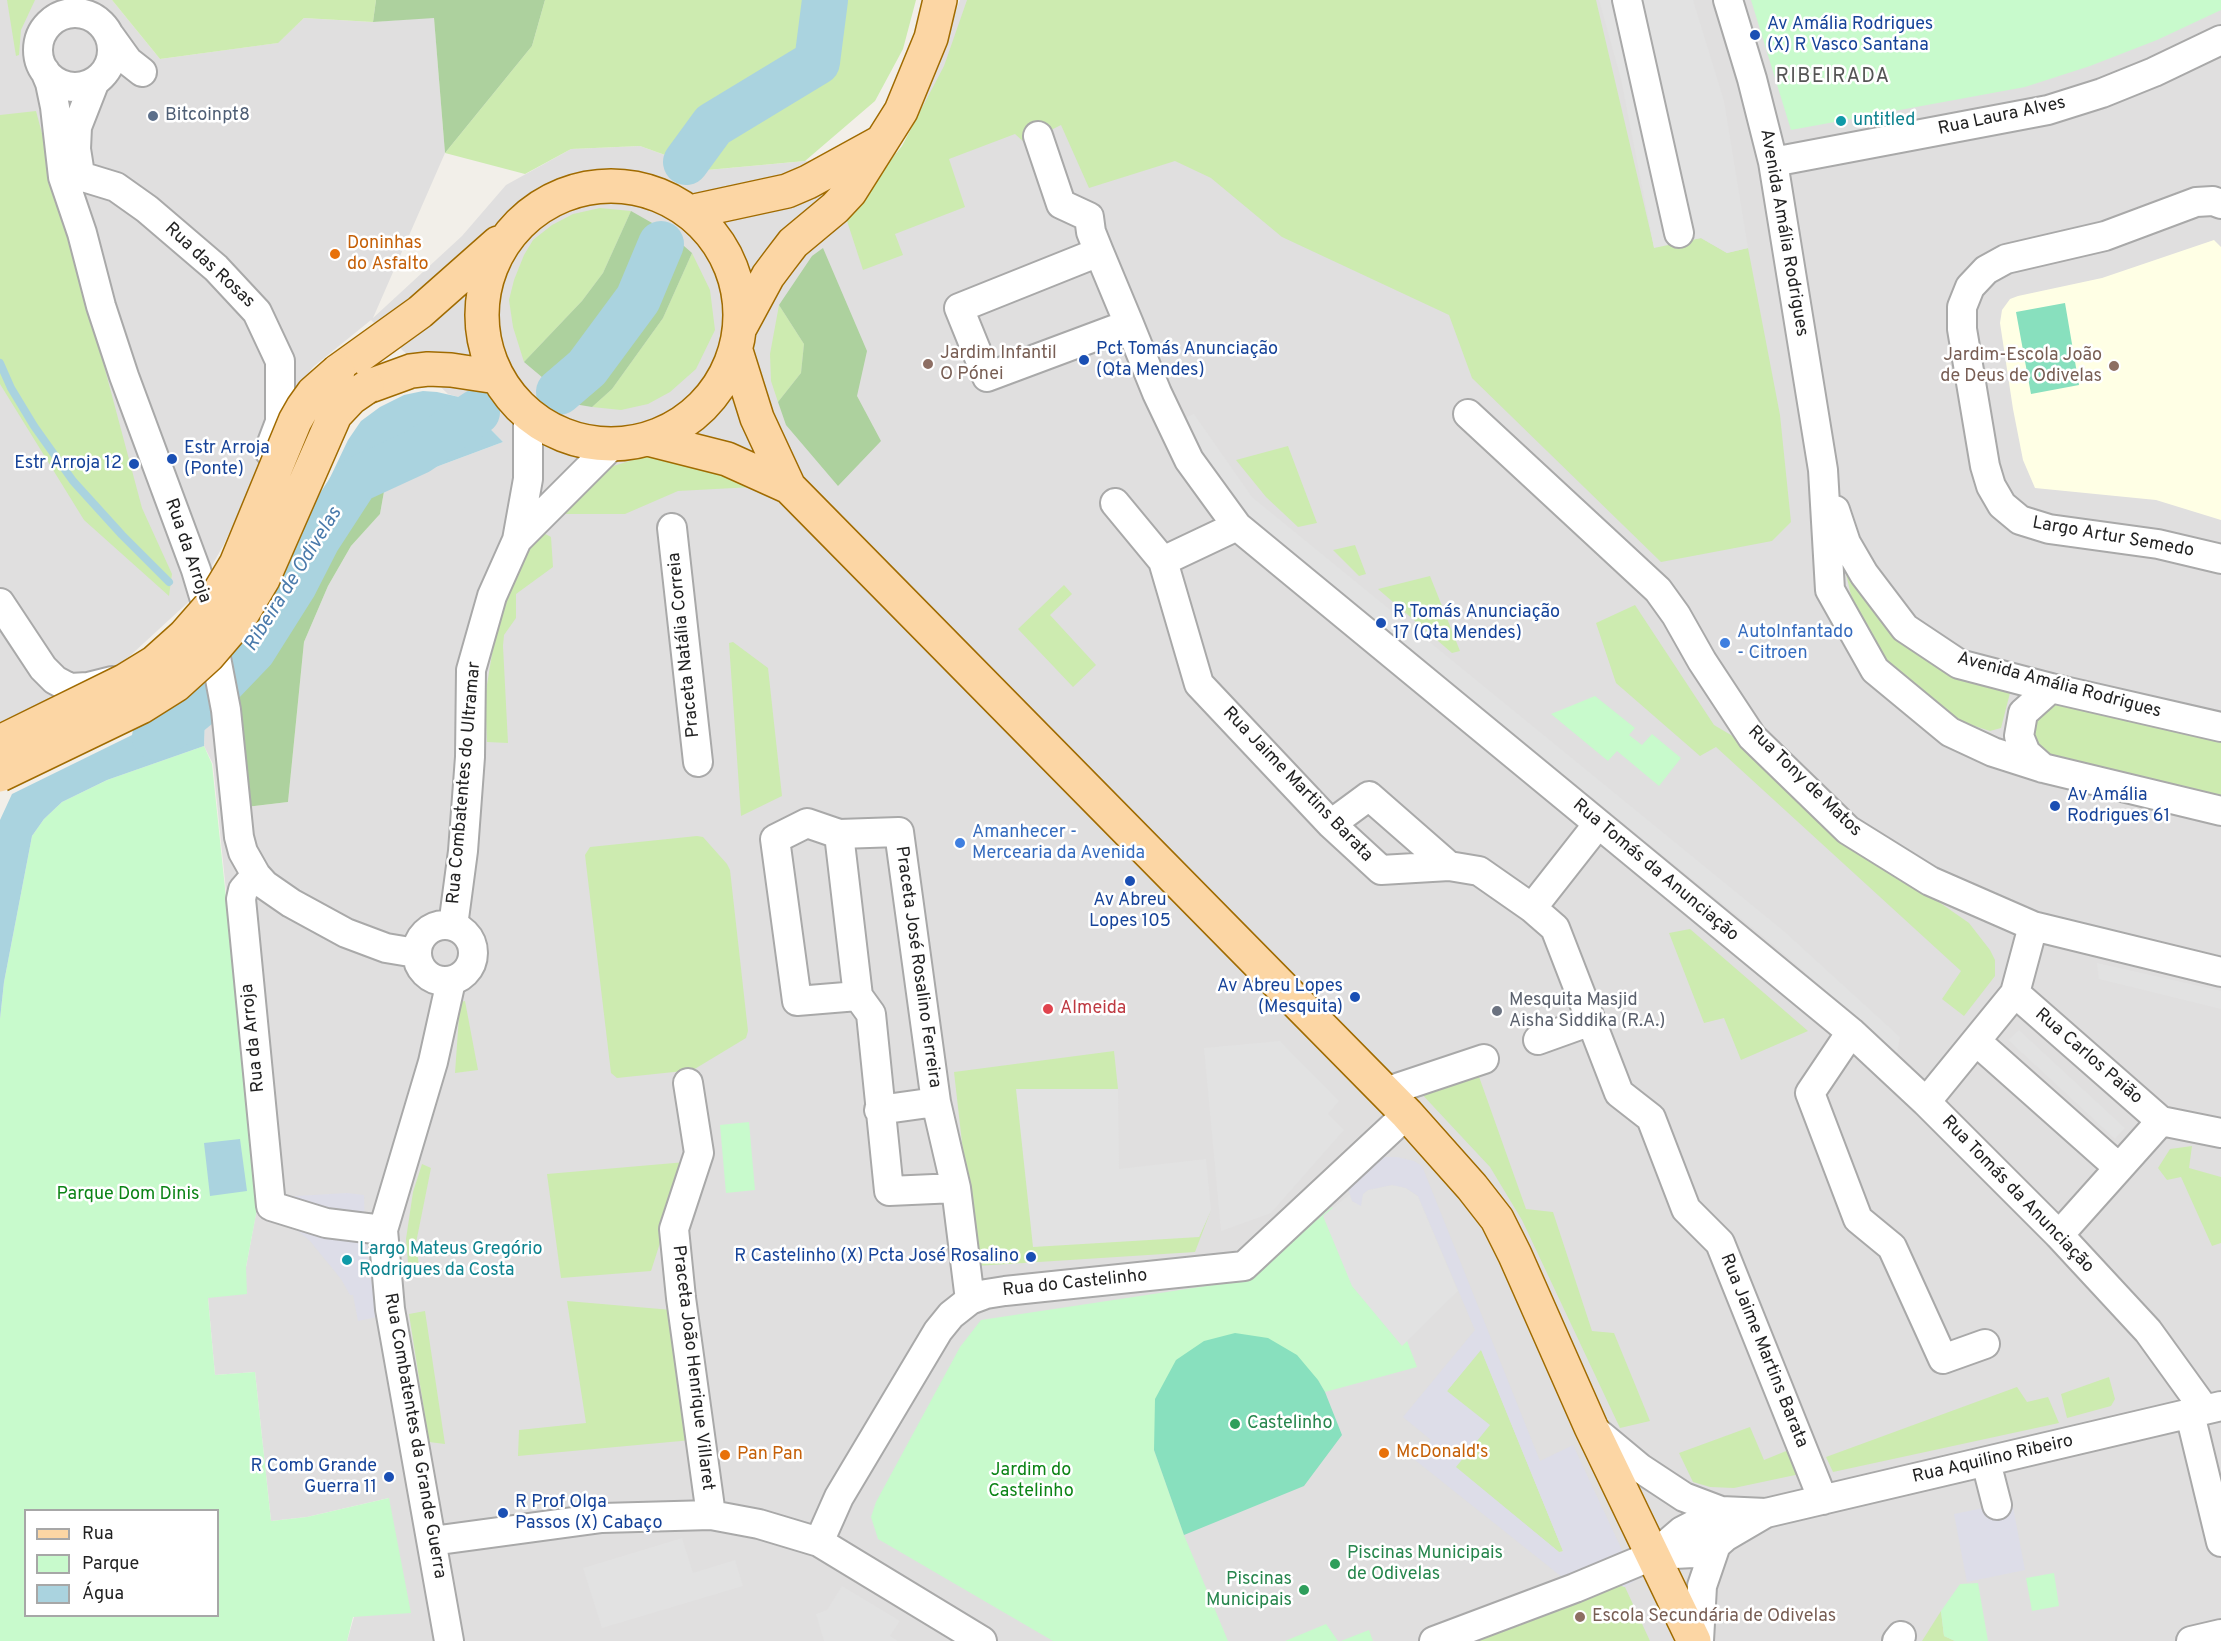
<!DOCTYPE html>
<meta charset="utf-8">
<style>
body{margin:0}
#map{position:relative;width:2221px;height:1641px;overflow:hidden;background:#f2efe9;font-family:Overpass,sans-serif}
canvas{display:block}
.legend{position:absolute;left:24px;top:1509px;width:195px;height:108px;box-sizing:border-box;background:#fff;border:2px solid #a7a7a7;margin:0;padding:8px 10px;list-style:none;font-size:18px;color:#222}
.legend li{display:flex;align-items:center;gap:12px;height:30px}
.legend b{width:30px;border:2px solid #a7a7a7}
</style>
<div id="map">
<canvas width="2221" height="1641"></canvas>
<ul class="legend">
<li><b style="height:8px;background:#fcd6a4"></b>Rua</li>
<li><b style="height:16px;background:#c8facc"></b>Parque</li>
<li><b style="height:16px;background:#aad3df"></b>Água</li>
</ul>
</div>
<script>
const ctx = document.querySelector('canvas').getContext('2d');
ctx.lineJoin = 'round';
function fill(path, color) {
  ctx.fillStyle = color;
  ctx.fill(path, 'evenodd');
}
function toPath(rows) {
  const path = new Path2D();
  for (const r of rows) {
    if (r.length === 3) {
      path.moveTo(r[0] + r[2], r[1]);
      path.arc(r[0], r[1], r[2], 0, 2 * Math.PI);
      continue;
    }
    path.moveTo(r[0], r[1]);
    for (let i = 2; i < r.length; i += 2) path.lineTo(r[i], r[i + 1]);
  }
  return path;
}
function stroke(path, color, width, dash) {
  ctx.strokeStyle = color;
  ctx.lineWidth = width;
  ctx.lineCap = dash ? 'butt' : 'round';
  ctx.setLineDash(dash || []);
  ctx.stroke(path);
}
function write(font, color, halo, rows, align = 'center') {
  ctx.font = font + ' Overpass,sans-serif';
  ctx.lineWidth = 5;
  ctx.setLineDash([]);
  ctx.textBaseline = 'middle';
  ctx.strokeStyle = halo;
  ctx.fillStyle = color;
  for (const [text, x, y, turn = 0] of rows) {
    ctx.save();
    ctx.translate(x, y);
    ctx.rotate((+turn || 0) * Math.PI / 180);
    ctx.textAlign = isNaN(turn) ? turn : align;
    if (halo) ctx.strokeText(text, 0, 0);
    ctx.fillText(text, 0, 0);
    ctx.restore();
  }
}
fill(toPath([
 [0,0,112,0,160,59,277,43,304,18,373,22,434,17,445,153,373,318,462,236,506,185,571,149,640,146,707,170,904,152,960,0,2221,0,2221,1641,347,1641,389,1498,307,1517,271,1521,255,1372,215,1375,208,1298,246,1267,258,1203,213,764,204,746,206,691,234,658,246,807,288,802,304,642,328,586,351,546,380,514,385,486,503,442,459,397,448,394,371,320,313,367,299,386,224,544,195,596,120,665,0,722]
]), '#e0dfdf');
fill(toPath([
 [2214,240,2221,247,2221,520,2156,500,2035,488,2023,460,2013,409,2000,323,2002,310,2010,299,2018,296,2102,278]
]), '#ffffe5');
fill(toPath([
 [7,0,35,0,21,30,19,55,16,56],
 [112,0,376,0,373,22,304,18,278,43,160,59],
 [545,0,916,0,903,49,875,101,805,161,707,170,640,146,571,149,525,174,445,153,532,46],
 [967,0,1596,0,1654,247,1701,238,1727,253,1748,248,1780,415,1791,522,1772,541,1661,562,1472,378,1449,315,1282,237,1211,178,1175,161,1089,188,1061,125,1025,143,1015,134,949,159,965,207,895,234,903,255,863,270,847,221,852,209,902,146,944,66],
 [36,111,142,508,172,574,169,596,84,520,0,384,0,115],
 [600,208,631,211,603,273,582,301,524,362,513,327,509,300,514,280,524,255,533,240,552,225,573,214],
 [692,253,710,290,715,330,696,369,670,392,648,404,621,410,592,407,612,389,663,318],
 [779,305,804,344,801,373,778,402,771,381,770,354],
 [1288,446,1317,523,1298,527,1266,497,1236,460],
 [666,454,695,460,753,487,678,491,625,514,563,514,598,474,613,466,643,457],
 [536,529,551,537,553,567,516,594,516,618,504,635,503,646,508,743,487,742,485,697,498,617],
 [1355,545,1366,574,1359,576,1333,550],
 [1840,548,1848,565,2000,688,2010,693,2001,728,1990,731,1959,721,1902,680,1880,652,1853,604],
 [1430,576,1460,651,1452,653,1378,589],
 [1064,585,1072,594,1050,615,1096,665,1073,687,1018,629],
 [1635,605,1714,725,1736,738,1814,815,1969,923,1990,950,1995,960,1995,976,1964,1016,1942,999,1961,971,1716,747,1700,756,1616,683,1596,623],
 [733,642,768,668,782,796,741,816,729,643],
 [2051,699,2221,737,2221,797,2048,754,2033,744,2031,725],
 [697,836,703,837,727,864,730,870,748,1031,746,1038,693,1070,617,1078,611,1073,585,855,590,847],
 [1690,929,1808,1031,1741,1060,1724,1018,1704,1023,1669,933],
 [465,1001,478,1070,455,1073,460,1002],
 [1114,1051,1118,1089,1016,1089,1199,1237,1211,1210,1195,1252,976,1266,954,1072],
 [1477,1071,1526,1209,1553,1212,1592,1331,1614,1333,1650,1421,1620,1428,1522,1220,1490,1167,1418,1090],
 [2192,1146,2189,1168,2221,1177,2221,1243,2212,1246,2181,1177,2167,1180,2158,1168,2170,1149],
 [686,1162,651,1271,561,1278,547,1174],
 [422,1164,431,1168,416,1243,420,1274,409,1274,406,1239,413,1192],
 [567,1301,672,1310,692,1440,518,1456,519,1430,586,1423],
 [425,1311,445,1444,429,1442,409,1314],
 [1481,1349,1563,1551,1559,1552,1455,1467,1447,1391],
 [2109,1377,2115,1399,2111,1406,2067,1418,2061,1394],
 [2017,1387,2027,1402,2048,1397,2059,1423,1833,1472,1826,1457],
 [1750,1427,1764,1460,1791,1449,1800,1474,1734,1488,1710,1487,1693,1482,1679,1453],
 [1609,1582,1625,1587,1650,1641,1460,1641],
 [1941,1611,1944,1636,1955,1641,1922,1641]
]), '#cdebb0');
fill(toPath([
 [376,0,545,0,532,46,445,153,434,18,373,22],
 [631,211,668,232,692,253,663,318,612,389,592,407,574,404,524,362,582,301,603,273],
 [823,248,867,351,857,396,881,441,838,486,786,425,778,402,801,373,804,344,779,305,812,256],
 [385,486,380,514,351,546,328,586,304,642,288,802,246,807,234,658,262,615,287,572,317,505]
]), '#add19e');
fill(toPath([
 [1751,0,2221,0,2221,10,2157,40,2090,66,2025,87,1791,130],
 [1595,696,1635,728,1629,735,1642,745,1652,734,1681,758,1659,786,1617,751,1608,761,1551,714],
 [204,746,212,764,258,1204,246,1267,247,1294,208,1298,215,1375,255,1372,271,1521,307,1517,389,1498,411,1613,353,1617,347,1641,0,1641,0,1019,4,982,32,836,44,819,62,802,107,780],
 [26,1510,218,1510,218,1616,26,1616],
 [749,1122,755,1190,726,1193,720,1125],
 [1332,1207,1351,1229,1404,1333,1417,1367,1325,1392,1318,1380,1154,1450,1184,1535,1228,1641,1053,1641,878,1539,871,1517,876,1502,960,1347,981,1320,1246,1280],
 [2054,1573,2059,1606,2032,1611,2026,1578],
 [1978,1583,1988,1641,1955,1641,1944,1636,1941,1611,1960,1584],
 [1326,1624,1338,1641,1285,1641],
 [1369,1630,1373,1641,1341,1641]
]), '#c8facc');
fill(toPath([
 [2065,303,2079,385,2031,394,2016,312],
 [1235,1333,1268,1338,1297,1355,1318,1380,1325,1392,1342,1435,1304,1486,1184,1535,1154,1450,1155,1399,1176,1360,1204,1341]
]), '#88e0be');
fill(toPath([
 [1599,0,1693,0,1724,101,1748,248,1727,253,1701,238,1654,248,1621,79],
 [1194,414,1252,497,1785,932,1900,1037,1897,1053,1777,948,1282,546,1232,500,1182,419],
 [2097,963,2221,991,2221,1009,2099,979],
 [2019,1030,2125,1128,2115,1139,2008,1040],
 [1280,1041,1339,1101,1328,1114,1344,1130,1271,1213,1221,1231,1204,1048],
 [1016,1089,1118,1089,1119,1169,1206,1159,1211,1210,1199,1237,1033,1247],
 [1392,1185,1406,1188,1418,1196,1458,1291,1402,1346,1352,1286,1323,1216,1350,1194,1352,1201,1361,1205,1362,1194,1368,1190],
 [682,1538,693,1573,735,1560,743,1586,602,1628,583,1568],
 [842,1586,900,1621,890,1636,898,1641,824,1641,816,1614,827,1610]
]), '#e2e2e2');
fill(toPath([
 [1380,1157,1397,1157,1414,1161,1422,1166,1540,1461,1573,1445,1636,1580,1625,1587,1609,1582,1582,1593,1415,1460,1431,1440,1403,1417,1475,1330,1418,1196,1406,1188,1392,1185,1368,1190,1363,1194,1361,1206,1352,1201,1346,1182],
 [1481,1350,1563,1551,1562,1552,1559,1552,1456,1467,1490,1425,1447,1391],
 [347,1193,364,1195,365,1237,377,1317,358,1321,353,1295,350,1295,341,1279,310,1241,279,1215,279,1197],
 [2012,1502,2025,1570,1967,1582,1954,1514]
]), '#dddde8');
fill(toPath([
 [423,391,437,392,459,397,503,442,385,486,317,505,348,440,361,421,380,407,404,395],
 [206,691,204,746,107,780,62,802,44,819,32,836,4,982,0,1019,0,820,12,794,187,708],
 [240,1139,247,1191,210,1196,204,1143]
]), '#aad3df');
stroke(toPath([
 [0,363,11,388,34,426,73,481,122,535,169,582]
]), '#aad3df', 8);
stroke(toPath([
 [686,162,713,125,817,62,825,0],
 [559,392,587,368,638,299,661,244],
 [155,737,172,727,205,700,253,650,294,585,317,540,356,480,419,451,477,412]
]), '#aad3df', 46);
const minor = toPath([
 [1627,0,1679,233],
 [1728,0,1752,79,1773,162,1823,470,1830,590,1875,670,1950,732,1993,752,2043,768,2221,811],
 [75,50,37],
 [110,36,128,61,142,72],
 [45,71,50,83,55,107,63,177,82,233,101,306,124,376,196,570,205,600,226,710,239,837,243,852,256,875,265,885,291,903,346,933,386,948,416,953],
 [1038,136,1061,204,1089,217,1091,232,1099,252],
 [1773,162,2048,110,2102,93,2154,72,2221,40],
 [79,168,76,149,77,127,95,81],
 [80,176,116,187,147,209,216,268,257,312,280,361,280,422,269,451],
 [2221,204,2213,201,2196,202,2105,236,2006,259,1986,270,1970,287,1962,307,1962,329,1985,466,1991,486,2002,505,2020,520,2049,529,2158,544,2221,559],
 [1129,324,987,377,959,308,1099,252,1129,324,1157,393,1189,460,1237,526,1851,1032,1926,1102,2059,1235,2148,1331,2205,1410],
 [1468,414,1658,590,1676,615,1702,661,1752,737,1848,830,1930,881,2033,926,2221,972],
 [1115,503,1163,561],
 [1835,510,1846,543,1864,574,1905,628,1959,664,2051,688,2221,727],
 [1237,526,1163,561,1199,684,1331,824,1381,870,1449,866,1479,871,1532,908,1555,928,1619,1093,1651,1118,1686,1209,1720,1243,1823,1500],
 [672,528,698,762],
 [517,540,614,443],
 [0,603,43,668,55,680,70,688,88,687,112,681],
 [2043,768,2026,753,2019,736,2023,713,2051,688],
 [1331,824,1369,796,1449,866],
 [839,834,858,996],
 [256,875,243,890,241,899,271,1206,326,1223,383,1230],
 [1532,908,1598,824],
 [445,953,28],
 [453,926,463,851,470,757,471,670,492,596,517,540,528,479,528,413],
 [2015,993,2161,1121,2221,1133],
 [1851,1032,1810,1093,1858,1219,1892,1247,1943,1359,1985,1344],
 [1538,1040,1591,1021],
 [1976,1041,2119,1168],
 [688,1083,699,1153,674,1229,681,1298,711,1515],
 [1385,1092,1484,1059],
 [1926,1102,2015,993,2033,926],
 [879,1110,936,1102],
 [956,1188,889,1191,871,1014,858,996,797,1001,775,839,807,823,839,834,899,832,936,1102,956,1188,970,1300],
 [2059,1235,2161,1121],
 [2190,1414,2221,1542],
 [1592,1428,1640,1468,1684,1497,1721,1511,1766,1513,2221,1406],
 [1986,1462,1997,1505],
 [432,1541,602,1518,711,1515,759,1524,819,1542,982,1641],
 [819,1542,839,1497,938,1331,951,1315,970,1300,986,1294,1005,1291,1244,1266,1407,1114],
 [1654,1555,1682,1531,1721,1511],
 [449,1641,390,1309,383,1230,433,1062,451,981],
 [1434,1641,1575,1588,1654,1555,1694,1553,1716,1545,1725,1537,1766,1513],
 [1699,1641,1702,1586,1716,1545],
 [1897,1641,1901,1636],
 [2191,1641,2221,1634]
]);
const major = toPath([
 [611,315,129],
 [690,212,787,191,808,182,879,143],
 [741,326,768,276,780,260,793,243,835,208,850,192,901,111,931,38,940,0],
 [736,351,757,418,789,487,1407,1114,1472,1187,1497,1219,1515,1255,1591,1427,1694,1641],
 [338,371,420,312,498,243],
 [367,387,411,371,428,369,451,370,497,377],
 [648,439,727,459,789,487]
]);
stroke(minor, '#a9a9a9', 32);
stroke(major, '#a06b00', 36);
stroke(minor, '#fff', 28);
stroke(major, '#fcd6a4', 33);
const majorBridge = toPath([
 [0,742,124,681,155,662,184,636,212,604,236,564,295,421,303,407,313,393,338,371],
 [0,775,141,707,176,685,208,656,238,621,263,579,335,415,351,398,367,387]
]);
stroke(majorBridge, '#a06b00', 36, []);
stroke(majorBridge, '#fcd6a4', 33);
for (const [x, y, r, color] of [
 [1755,35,6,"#1a4fb4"],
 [153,116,6,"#5c6f8a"],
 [1841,121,6,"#0f9aa8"],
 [335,254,6,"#e8710a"],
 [1084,360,6,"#1a4fb4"],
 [928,364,6,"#8d6e63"],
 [2114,366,6,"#8d6e63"],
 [172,459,6,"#1a4fb4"],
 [134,464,6,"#1a4fb4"],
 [1381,623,6,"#1a4fb4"],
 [1725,643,6,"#3f7fe0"],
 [2055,806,6,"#1a4fb4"],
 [960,843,6,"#3f7fe0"],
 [1130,881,6,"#1a4fb4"],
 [1355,997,6,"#1a4fb4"],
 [1048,1009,6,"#e0444e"],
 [1497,1011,6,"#6b7280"],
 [1031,1257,6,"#1a4fb4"],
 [347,1260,6,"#0f9aa8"],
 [1235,1424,6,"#2e9e5b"],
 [1384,1453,6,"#e8710a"],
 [725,1455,6,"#e8710a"],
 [389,1477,6,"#1a4fb4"],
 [503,1513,6,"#1a4fb4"],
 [1335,1564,6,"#2e9e5b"],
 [1304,1590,6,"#2e9e5b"],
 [1580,1617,6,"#8d6e63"]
]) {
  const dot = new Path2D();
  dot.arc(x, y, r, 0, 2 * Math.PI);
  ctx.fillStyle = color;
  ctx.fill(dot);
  stroke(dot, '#fff', 2);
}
write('18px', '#164399', '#fff', [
 ["Av Amália Rodrigues",1767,25],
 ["(X) R Vasco Santana",1767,46],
 ["Pct Tomás Anunciação",1096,350],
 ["(Qta Mendes)",1096,371],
 ["Estr Arroja",184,449],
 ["(Ponte)",184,470],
 ["Estr Arroja 12",122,464,"right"],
 ["R Tomás Anunciação",1393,613],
 ["17 (Qta Mendes)",1393,634],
 ["Av Amália",2067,796],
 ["Rodrigues 61",2067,817],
 ["Av Abreu",1130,901,"center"],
 ["Lopes 105",1130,922,"center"],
 ["Av Abreu Lopes",1343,987,"right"],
 ["(Mesquita)",1343,1008,"right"],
 ["R Castelinho (X) Pcta José Rosalino",1019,1257,"right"],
 ["R Comb Grande",377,1467,"right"],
 ["Guerra 11",377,1488,"right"],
 ["R Prof Olga",515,1503],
 ["Passos (X) Cabaço",515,1524]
], 'left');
write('18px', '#4e5e75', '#fff', [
 ["Bitcoinpt8",165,116]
], 'left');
write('18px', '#222', '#fff', [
 ["Rua Laura Alves",2002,117,-12],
 ["Avenida Amália Rodrigues",1783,233,80],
 ["Rua das Rosas",209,266,43],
 ["Largo Artur Semedo",2113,538,10],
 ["Rua da Arroja",187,551,71],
 ["Praceta Natália Correia",685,645,-96],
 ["Avenida Amália Rodrigues",2059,686,15],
 ["Rua Tony de Matos",1804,782,44],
 ["Rua Combatentes do Ultramar",465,783,-85],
 ["Rua Jaime Martins Barata",1297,785,46],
 ["Rua Tomás da Anunciação",1655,871,40],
 ["Praceta José Rosalino Ferreira",917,967,82],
 ["Rua da Arroja",254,1038,-96],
 ["Rua Carlos Paião",2088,1057,41],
 ["Rua Tomás da Anunciação",2017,1195,46],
 ["Rua do Castelinho",1075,1284,-6],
 ["Rua Jaime Martins Barata",1763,1351,68],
 ["Praceta João Henrique Villaret",692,1368,83],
 ["Rua Combatentes da Grande Guerra",414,1436,80],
 ["Rua Aquilino Ribeiro",1993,1460,-13]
]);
write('18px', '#0d838f', '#fff', [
 ["untitled",1853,121],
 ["Largo Mateus Gregório",359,1250],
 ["Rodrigues da Costa",359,1271]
], 'left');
write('18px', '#c56008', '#fff', [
 ["Doninhas",347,244],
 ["do Asfalto",347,265],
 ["McDonald's",1396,1453],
 ["Pan Pan",737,1455]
], 'left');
write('18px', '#785e54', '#fff', [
 ["Jardim Infantil",940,354],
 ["O Pónei",940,375],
 ["Jardim-Escola João",2102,356,"right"],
 ["de Deus de Odivelas",2102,377,"right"],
 ["Escola Secundária de Odivelas",1592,1617]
], 'left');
write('18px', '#366cbe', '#fff', [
 ["AutoInfantado",1737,633],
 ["- Citroen",1737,654],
 ["Amanhecer -",972,833],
 ["Mercearia da Avenida",972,854]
], 'left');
write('18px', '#5b616d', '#fff', [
 ["Mesquita Masjid",1509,1001],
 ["Aisha Siddika (R.A.)",1509,1022]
], 'left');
write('18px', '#be3a42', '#fff', [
 ["Almeida",1060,1009]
], 'left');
write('18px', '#0c8416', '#fff', [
 ["Parque Dom Dinis",128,1195],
 ["Jardim do",1031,1471],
 ["Castelinho",1031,1492]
]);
write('18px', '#27864d', '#fff', [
 ["Castelinho",1247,1424],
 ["Piscinas Municipais",1347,1554],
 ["de Odivelas",1347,1575],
 ["Piscinas",1292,1580,"right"],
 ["Municipais",1292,1601,"right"]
], 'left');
ctx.letterSpacing = '1.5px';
write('20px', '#555', '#fff', [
 ["RIBEIRADA",1833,78]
]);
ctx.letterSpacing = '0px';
write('italic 20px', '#4a7aab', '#fff', [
 ["Ribeira de Odivelas",294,580,-58]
]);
</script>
